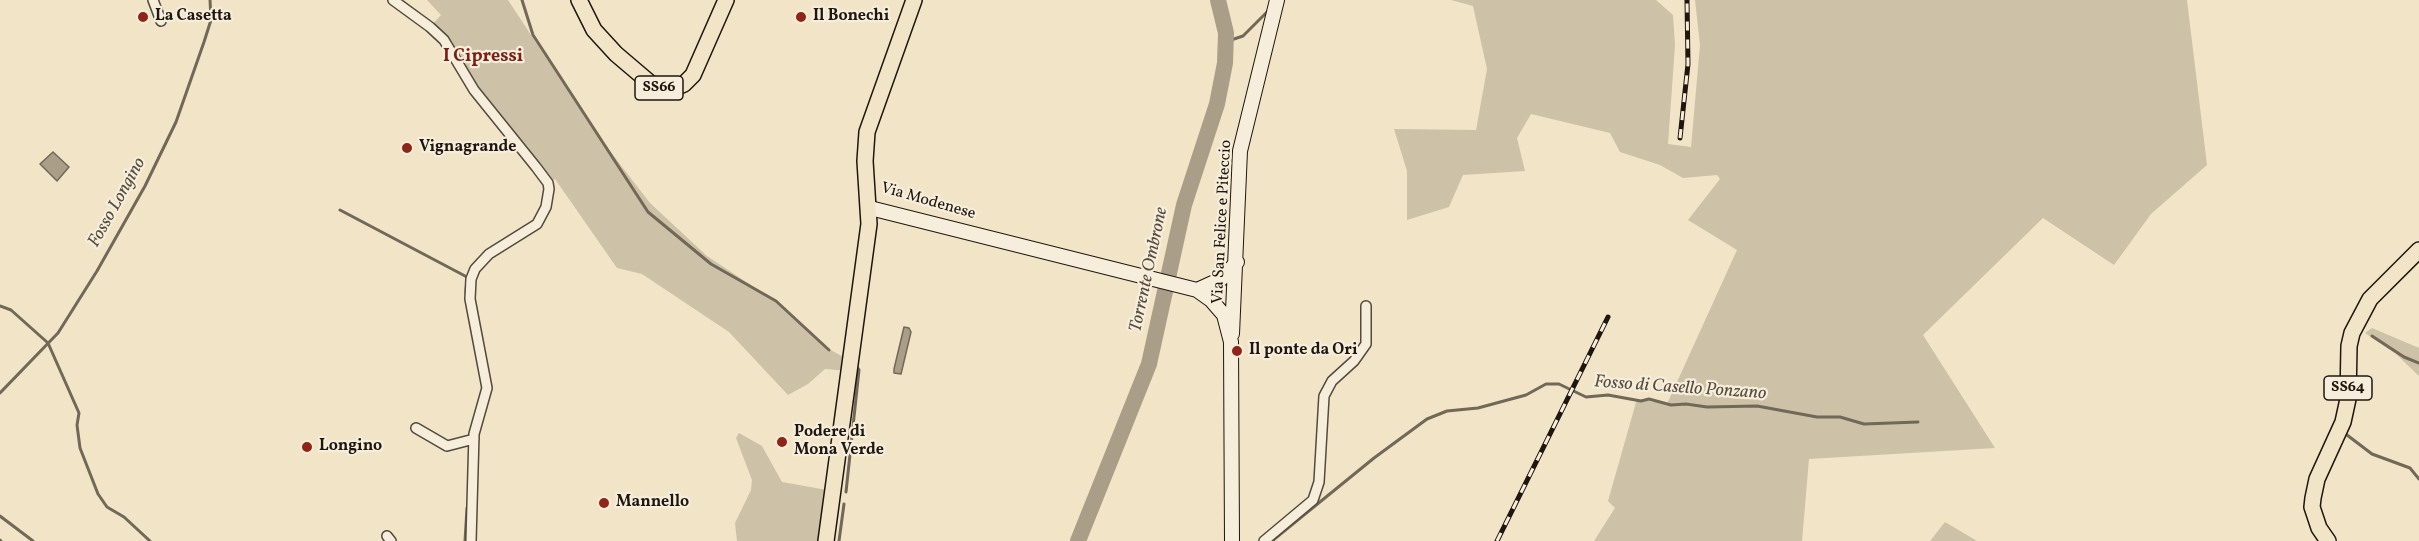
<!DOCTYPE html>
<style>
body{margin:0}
canvas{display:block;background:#f1e4c7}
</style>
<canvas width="2419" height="541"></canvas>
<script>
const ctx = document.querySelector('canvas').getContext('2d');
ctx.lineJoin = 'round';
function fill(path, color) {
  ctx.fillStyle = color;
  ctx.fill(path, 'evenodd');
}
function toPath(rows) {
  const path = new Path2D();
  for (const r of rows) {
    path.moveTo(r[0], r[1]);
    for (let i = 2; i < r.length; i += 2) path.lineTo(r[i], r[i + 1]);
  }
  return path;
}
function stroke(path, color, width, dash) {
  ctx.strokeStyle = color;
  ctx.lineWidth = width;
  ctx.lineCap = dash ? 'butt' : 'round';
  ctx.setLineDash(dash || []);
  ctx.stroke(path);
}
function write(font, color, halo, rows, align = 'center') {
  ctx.font = font + ' Vollkorn,serif';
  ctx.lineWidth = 4.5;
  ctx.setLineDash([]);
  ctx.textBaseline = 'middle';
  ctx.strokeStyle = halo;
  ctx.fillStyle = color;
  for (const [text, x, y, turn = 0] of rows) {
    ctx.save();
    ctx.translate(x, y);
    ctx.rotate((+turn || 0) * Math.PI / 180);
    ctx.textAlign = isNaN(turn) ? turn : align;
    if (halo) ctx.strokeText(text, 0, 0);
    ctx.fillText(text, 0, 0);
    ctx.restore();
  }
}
fill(toPath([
 [427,0,508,0,592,128,650,203,707,256,772,299,825,347,851,361,850,371,825,369,808,384,788,395,729,332,642,274,617,268,555,179,548,183,430,27,441,15],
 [1451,0,1656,0,1673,15,1675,45,1668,144,1691,147,1700,45,1695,0,2187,0,2207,165,2151,214,2114,265,2043,218,1923,335,1995,448,1809,459,1802,541,1594,541,1615,508,1608,501,1637,399,1667,404,1737,250,1688,220,1720,179,1717,175,1683,178,1660,165,1620,152,1610,133,1531,114,1517,138,1525,171,1463,175,1449,207,1407,220,1407,171,1394,129,1476,130,1487,69,1473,6],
 [2372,328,2419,348,2419,376,2396,354,2365,333],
 [739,433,762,446,782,482,827,490,820,541,737,541,735,523,751,490,752,480,736,438],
 [1945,522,1977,541,1930,541]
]), '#cdc1a8');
const water = toPath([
 [53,152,69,167,57,181,40,164,53,152],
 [904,327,909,328,911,332,901,374,894,373,894,369,904,327]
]);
fill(water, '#aa9e88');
stroke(water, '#726858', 1.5);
stroke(toPath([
 [522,0,533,35,648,212,711,264,776,301,829,350],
 [1225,42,1243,36,1268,11],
 [340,210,467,277,466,293],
 [0,306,11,310,48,343,79,413,77,425,80,448,98,494,107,507,124,517,150,541],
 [2372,336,2404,357,2419,363],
 [0,393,58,333,97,271,145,186,176,122,204,42,211,20,210,0],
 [2347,435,2372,454,2410,468,2419,479],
 [846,492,859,370,856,366],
 [0,516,33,541],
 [0,540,1,541],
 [465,541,467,508],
 [839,541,844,504],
 [1272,541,1374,458,1427,419,1447,411,1478,408,1526,395,1546,384,1559,384,1586,397,1608,395,1641,401,1649,399,1671,405,1686,404,1707,407,1757,406,1817,417,1840,417,1864,424,1918,422]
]), '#726858', 3);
stroke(toPath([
 [1078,541,1149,364,1184,205,1217,104,1225,63,1226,33,1218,0]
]), '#aa9e88', 16);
const street = toPath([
 [153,0,161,21],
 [393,0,430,27,444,40,474,90,536,167,548,183,549,189,546,207,537,224,489,254,475,269,471,279,470,299,487,388,474,434,471,541],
 [416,428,447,446,474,439],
 [387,536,391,541],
 [1264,541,1313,500,1319,482,1324,396,1332,381,1354,361,1366,344,1366,306]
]);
const secondary = toPath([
 [870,208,1197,290,1211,300,1224,315,1231,342,1232,541],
 [1197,290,1221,279,1237,262],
 [1232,334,1240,151,1277,0]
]);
const primary = toPath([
 [579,0,594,30,616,54,656,88,670,90,684,84,693,75,726,0],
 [826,541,869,224,865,161,867,132,914,0],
 [2328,541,2319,528,2312,507,2313,498,2317,479,2343,422,2348,399,2349,346,2352,333,2370,299,2419,250]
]);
stroke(street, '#544a3d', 12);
stroke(secondary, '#1f160f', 16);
stroke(primary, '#1f160f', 18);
stroke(street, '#f6eddb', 9);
stroke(secondary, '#f6eddb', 14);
stroke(primary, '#f1e4c7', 15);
const rail = toPath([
 [1680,138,1688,64,1687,0],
 [1497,541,1608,317]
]);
stroke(rail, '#1f160f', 5);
stroke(rail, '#f6eddb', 3, [9]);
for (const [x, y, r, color] of [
 [143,17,6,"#8f2418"],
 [801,17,6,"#8f2418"],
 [407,148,6,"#8f2418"],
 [1237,351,6,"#8f2418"],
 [782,442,6,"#8f2418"],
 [307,447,6,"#8f2418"],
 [604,503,6,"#8f2418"]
]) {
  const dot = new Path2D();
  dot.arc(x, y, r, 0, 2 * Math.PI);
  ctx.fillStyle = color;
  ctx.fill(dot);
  stroke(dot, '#f6eddb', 2);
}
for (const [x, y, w] of [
 [659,88,48],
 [2348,388,48]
]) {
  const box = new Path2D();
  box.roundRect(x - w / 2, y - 12, w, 24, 4.5);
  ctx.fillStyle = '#f6eddb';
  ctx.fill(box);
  stroke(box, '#1f160f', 1.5);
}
write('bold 15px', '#1f160f', null, [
 ["SS66",659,88],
 ["SS64",2348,388]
]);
write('bold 16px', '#1f160f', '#f6eddb', [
 ["La Casetta",155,17],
 ["Il Bonechi",813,17],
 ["Vignagrande",419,148],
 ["Il ponte da Ori",1249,351],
 ["Podere di",794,433],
 ["Mona Verde",794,451],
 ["Longino",319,447],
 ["Mannello",616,503]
], 'left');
write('16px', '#1f160f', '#f6eddb', [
 ["Via Modenese",928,202,16],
 ["Via San Felice e Piteccio",1223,222,-87]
]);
write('bold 18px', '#7a1f14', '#f6eddb', [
 ["I Cipressi",483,58]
]);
write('italic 18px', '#574c3f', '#f6eddb', [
 ["Fosso Longino",118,203,-61],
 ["Torrente Ombrone",1150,270,-78],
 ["Fosso di Casello Ponzano",1680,389,4]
]);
</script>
